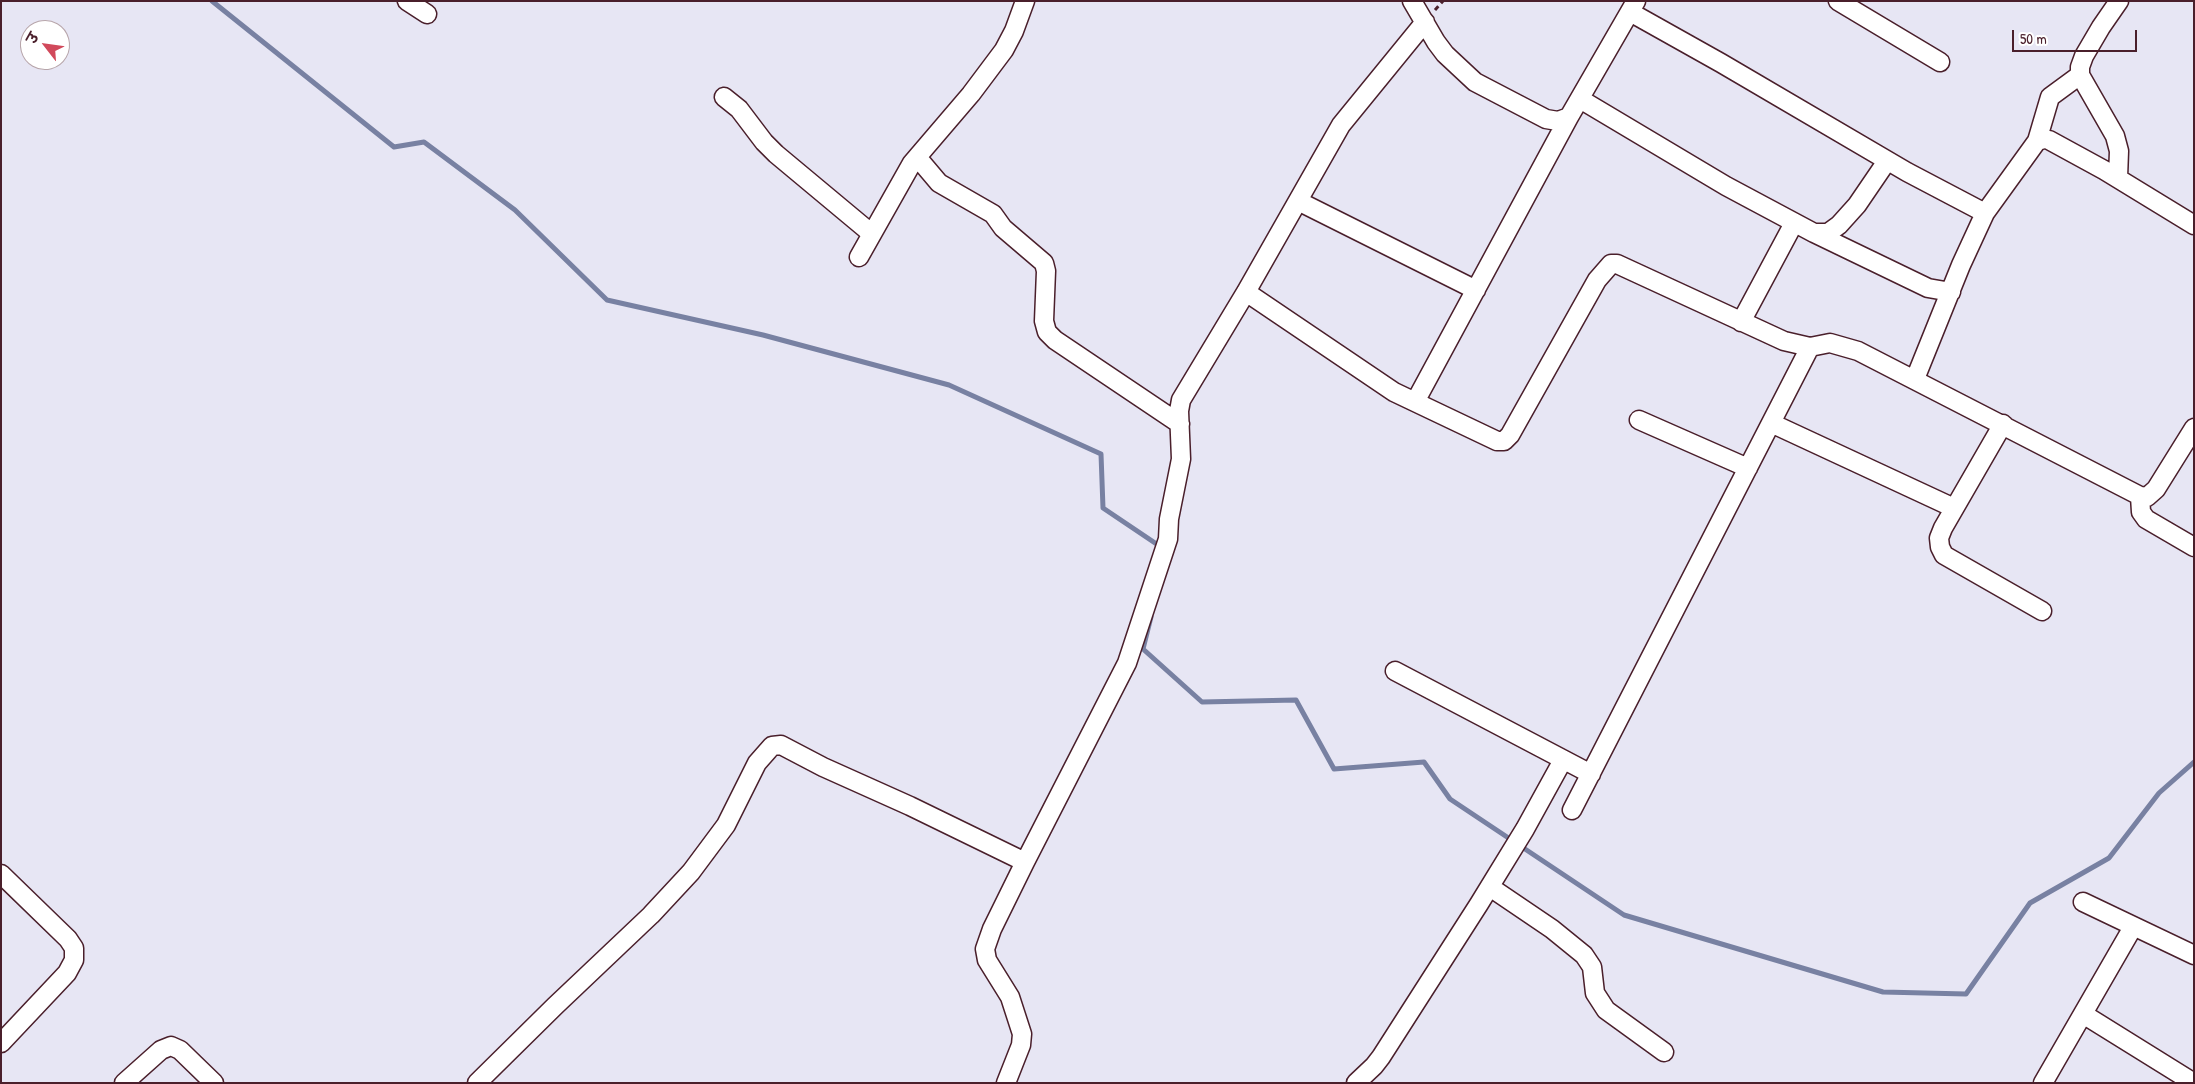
<!DOCTYPE html>
<meta charset="utf-8">
<style>
body{margin:0}
#map{position:relative;width:2195px;height:1084px;overflow:hidden;background:#e7e6f4;font-family:"Patrick Hand","Playpen Sans Deva",sans-serif}
canvas{display:block}
.frame{position:absolute;inset:0;border:2px solid #4a1f2b;pointer-events:none}
.north{position:absolute;left:20px;top:20px;width:50px;height:50px;box-sizing:border-box;background:#fff;border:1px solid #b7a5aa;border-radius:50%;rotate:300deg;font-size:14px;font-weight:700;line-height:20px;text-align:center;color:#4a1f2b}
.north::after{content:'';display:block;margin:auto;width:18px;height:22px;background:#d1495b;clip-path:polygon(50% 0,100% 100%,50% 72%,0 100%)}
.scale{position:absolute;left:2012px;top:30px;width:125px;height:22px;box-sizing:border-box;border:2px solid #4a1f2b;border-top:0;padding-left:6px;font-size:15px;line-height:18px;white-space:nowrap;color:#4a1f2b;-webkit-text-stroke:4px #fff;paint-order:stroke}
</style>
<div id="map">
<canvas width="2195" height="1084"></canvas>
<div class="frame"></div>
<div class="north">उ</div>
<div class="scale">50 m</div>
</div>
<script>
const ctx = document.querySelector('canvas').getContext('2d');
ctx.lineJoin = 'round';
function toPath(rows) {
  const path = new Path2D();
  for (const r of rows) {
    path.moveTo(r[0], r[1]);
    for (let i = 2; i < r.length; i += 2) path.lineTo(r[i], r[i + 1]);
  }
  return path;
}
function stroke(path, color, width, dash) {
  ctx.strokeStyle = color;
  ctx.lineWidth = width;
  ctx.lineCap = dash ? 'butt' : 'round';
  ctx.setLineDash(dash || []);
  ctx.stroke(path);
}
stroke(toPath([
 [212,1,394,147,424,142,515,210,607,300,763,335,949,385,1101,454,1103,508,1161,547],
 [1151,617,1143,649,1202,702,1296,700,1334,769,1424,762,1450,799,1624,915,1883,992,1966,994,2030,903,2109,858,2159,793,2194,762]
]), '#7881a2', 5);
const minor = toPath([
 [407,1,427,14],
 [1412,1,1436,42,1445,54,1475,82,1546,119,1558,121,1569,117,1636,1],
 [1838,1,1940,62],
 [1630,12,1721,63,1907,172,1985,213],
 [724,97,739,109,764,142,776,154,872,234],
 [1580,99,1726,186,1814,233,1828,233,1839,225,1857,205,1887,161],
 [2037,141,2050,97,2080,75],
 [917,157,939,183,993,214,1003,228,1044,263,1046,271,1044,321,1047,332,1055,340,1180,424],
 [2118,178,2119,151,2115,136,2080,75,2080,67,2084,56,2101,27,2119,1],
 [1298,201,1476,290],
 [1814,233,1928,288,1951,292],
 [859,257,912,163,971,94,1004,50,1014,31,1025,1],
 [1246,292,1394,392,1497,441,1504,441,1510,435,1597,280,1611,264,1617,264,1784,341,1810,347,1830,343,1858,351,2140,496,2147,497,2156,489,2194,428],
 [1741,322,1794,223],
 [1915,379,1961,265,1985,213,2037,141,2044,139,2049,140,2104,170,2194,225],
 [1415,402,1569,117],
 [1639,420,1748,468],
 [1771,423,1954,508],
 [2003,424,1943,528,1939,538,1940,547,1944,555,2042,611],
 [2140,496,2141,512,2146,519,2194,547],
 [1395,671,1591,774],
 [1572,810,1810,347],
 [1,874,68,939,74,948,74,960,67,973,1,1043],
 [1490,887,1552,929,1584,955,1592,967,1595,993,1606,1010,1664,1052],
 [2083,902,2194,955],
 [2083,1014,2194,1083],
 [124,1083,161,1050,171,1046,180,1050,214,1083],
 [477,1083,555,1006,651,915,691,872,726,825,757,763,772,746,781,745,823,767,910,806,1025,862],
 [1006,1083,1021,1045,1022,1034,1010,997,987,960,985,949,992,929,1025,862,1127,663,1168,539,1169,519,1181,459,1179,411,1181,400,1246,292,1341,125,1425,22],
 [1356,1083,1374,1066,1381,1057,1479,904,1525,829,1563,760],
 [2043,1083,2133,927]
]);
stroke(minor, '#4a1f2b', 21);
stroke(toPath([
 [1435,10,1443,1]
]), '#4a1f2b', 3, [5, 4]);
stroke(minor, '#fff', 18);
</script>
